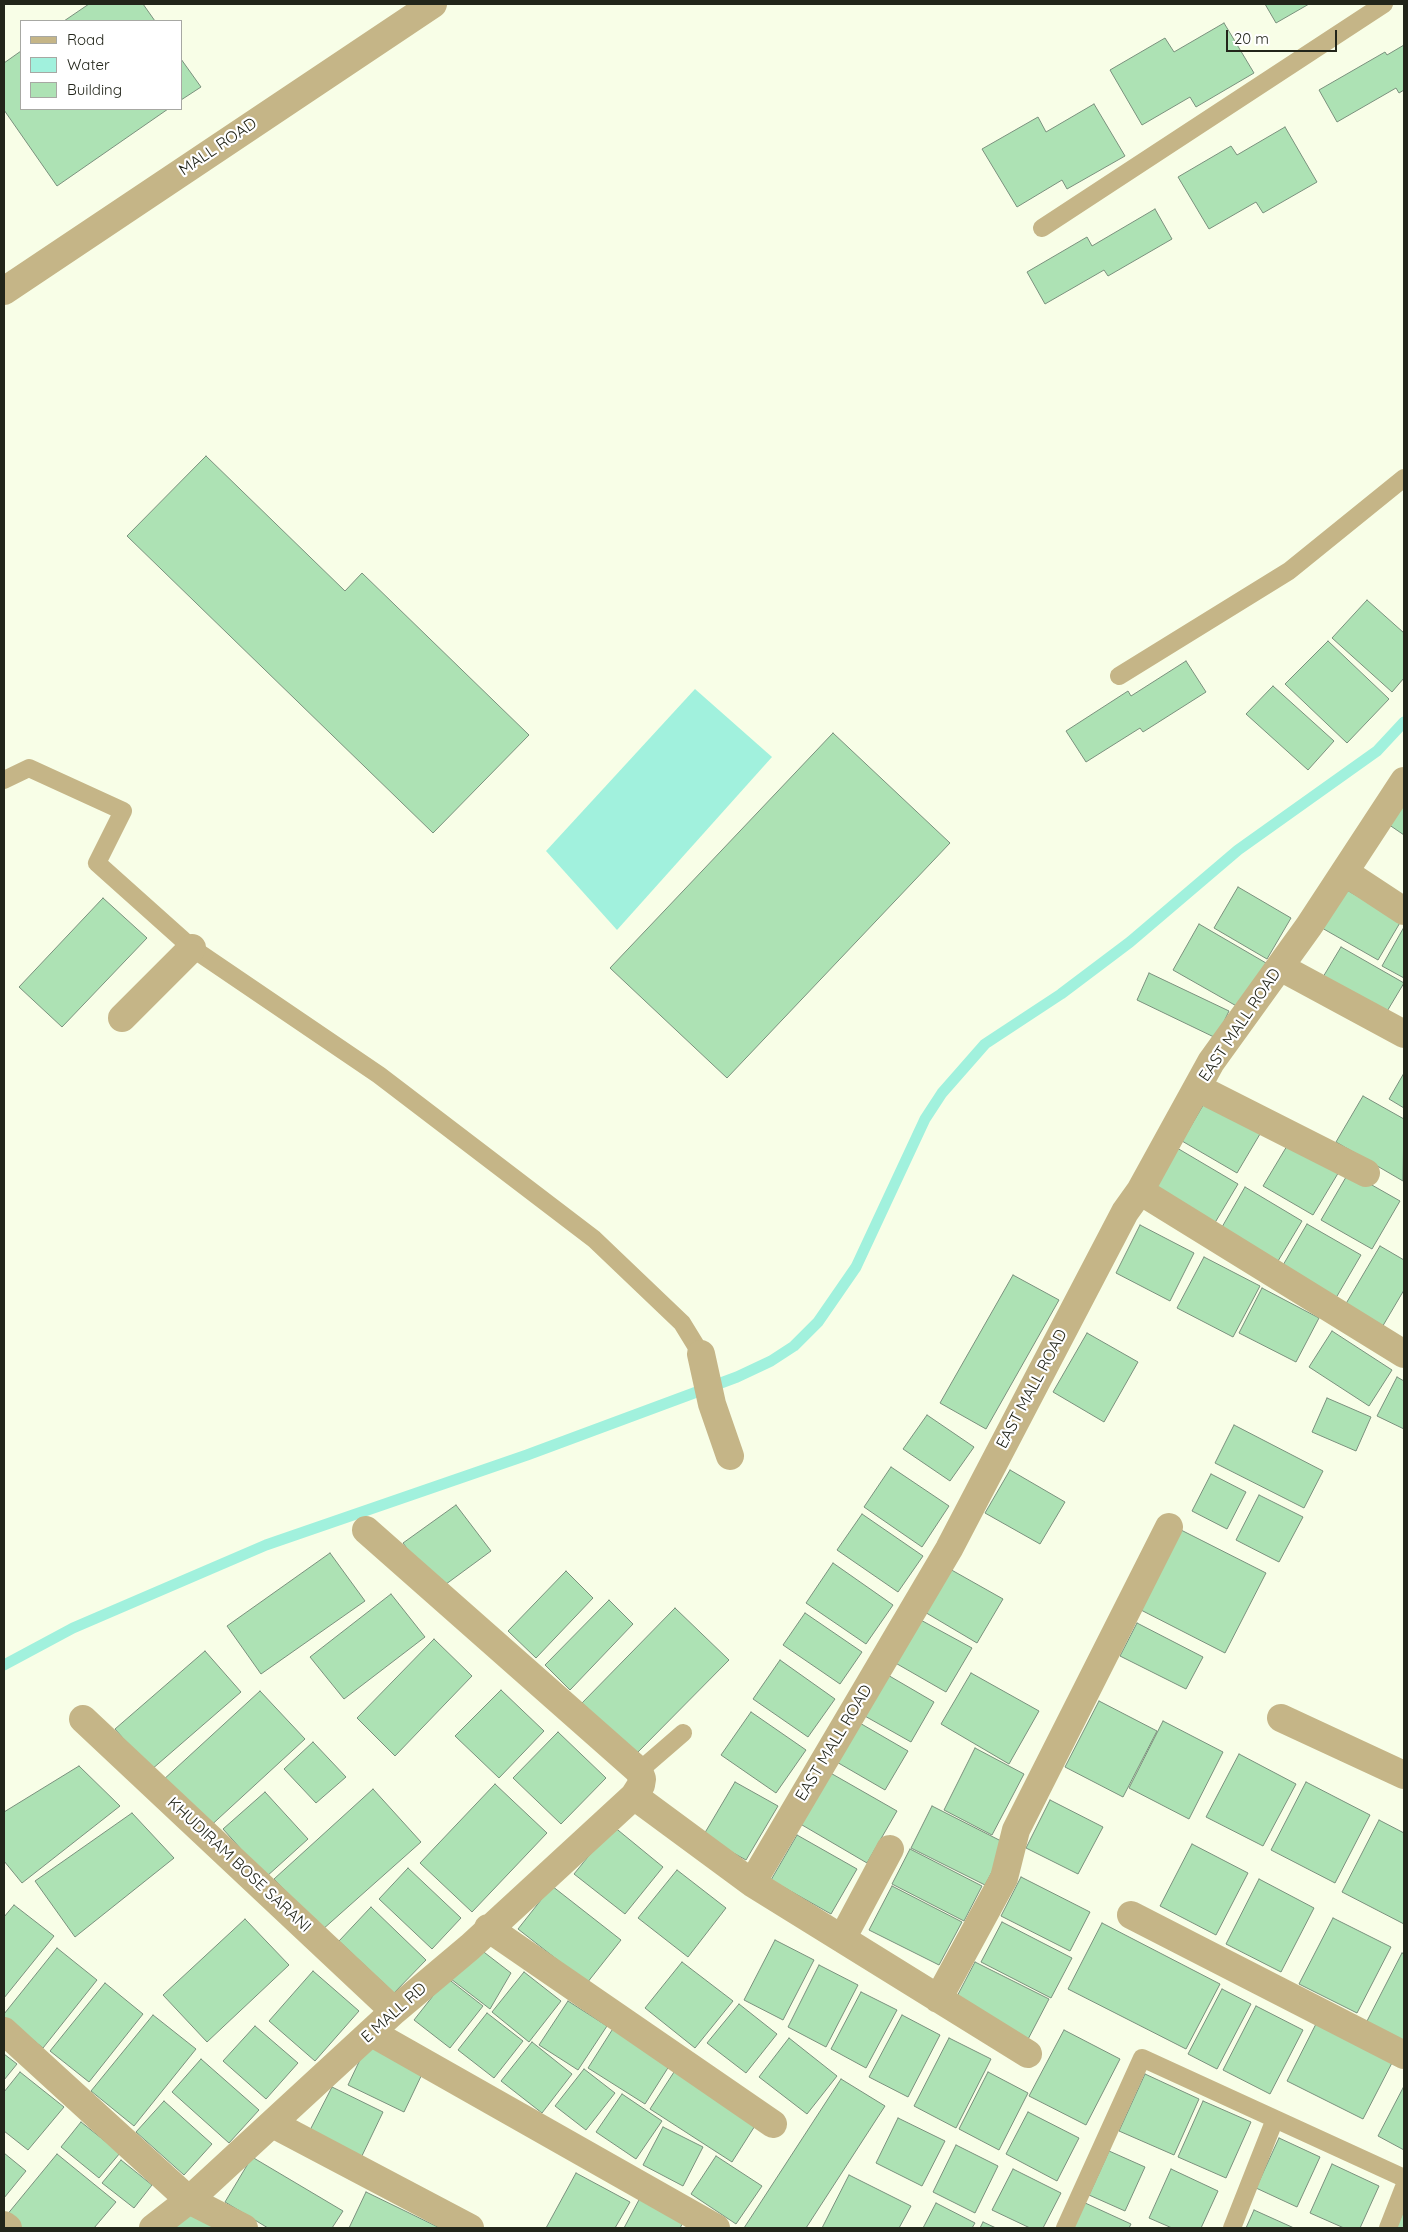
<!DOCTYPE html>
<style>
body{margin:0}
#map{position:relative;width:1408px;height:2232px;overflow:hidden;background:#f8fee7;font-family:Quicksand,sans-serif}
canvas{display:block}
.frame{position:absolute;inset:0;border:5px solid #22251a;pointer-events:none}
.legend{position:absolute;left:20px;top:20px;width:162px;height:90px;box-sizing:border-box;background:#fff;border:1px solid #a7a8a3;margin:0;padding:6px 9px;list-style:none;font-size:15px;color:#22251a}
.legend li{display:flex;align-items:center;gap:10px;height:25px}
.legend b{width:25px;border:1px solid #a7a8a3}
.scale{position:absolute;left:1226px;top:30px;width:111px;height:22px;box-sizing:border-box;border:2px solid #22251a;border-top:0;padding-left:6px;font-size:15px;line-height:18px;white-space:nowrap;color:#22251a;-webkit-text-stroke:4px #fff;paint-order:stroke}
</style>
<div id="map">
<canvas width="1408" height="2232"></canvas>
<div class="frame"></div>
<ul class="legend">
<li><b style="height:6px;background:#c5b587"></b>Road</li>
<li><b style="height:14px;background:#a1f1dd"></b>Water</li>
<li><b style="height:14px;background:#ade2b4"></b>Building</li>
</ul>
<div class="scale">20 m</div>
</div>
<script>
const ctx = document.querySelector('canvas').getContext('2d');
ctx.lineJoin = 'round';
function fill(path, color) {
  ctx.fillStyle = color;
  ctx.fill(path, 'evenodd');
}
function toPath(rows) {
  const path = new Path2D();
  for (const r of rows) {
    path.moveTo(r[0], r[1]);
    for (let i = 2; i < r.length; i += 2) path.lineTo(r[i], r[i + 1]);
  }
  return path;
}
function stroke(path, color, width, dash) {
  ctx.strokeStyle = color;
  ctx.lineWidth = width;
  ctx.lineCap = dash ? 'butt' : 'round';
  ctx.setLineDash(dash || []);
  ctx.stroke(path);
}
function write(font, color, halo, rows, align = 'center') {
  ctx.font = font + ' Quicksand,sans-serif';
  ctx.lineWidth = 4.5;
  ctx.setLineDash([]);
  ctx.textBaseline = 'middle';
  ctx.strokeStyle = halo;
  ctx.fillStyle = color;
  for (const [text, x, y, turn = 0] of rows) {
    ctx.save();
    ctx.translate(x, y);
    ctx.rotate((+turn || 0) * Math.PI / 180);
    ctx.textAlign = isNaN(turn) ? turn : align;
    if (halo) ctx.strokeText(text, 0, 0);
    ctx.fillText(text, 0, 0);
    ctx.restore();
  }
}
fill(toPath([
 [695,689,772,757,617,930,546,851]
]), '#a1f1dd');
stroke(toPath([
 [4,1665,73,1628,266,1545,527,1455,737,1377,771,1361,794,1346,818,1322,856,1267,925,1119,942,1093,985,1044,1061,994,1130,942,1238,850,1377,751,1404,722]
]), '#a1f1dd', 11);
const building = toPath([
 [89,4,143,4,155,21,64,21,89,4],
 [1265,4,1309,4,1276,23,1265,4],
 [1224,23,1254,73,1196,107,1190,97,1142,125,1110,70,1165,38,1174,52,1224,23],
 [1404,45,1404,90,1399,93,1396,88,1337,122,1319,90,1385,52,1387,55,1404,45],
 [21,51,21,109,168,109,57,186,4,110,4,63,21,51],
 [181,59,201,87,181,100,181,59],
 [1094,104,1125,156,1067,189,1062,180,1017,207,982,149,1038,117,1046,132,1094,104],
 [1285,127,1317,182,1263,213,1256,202,1209,229,1178,177,1231,146,1237,155,1285,127],
 [1155,209,1172,239,1108,276,1104,270,1045,304,1027,272,1087,237,1092,246,1155,209],
 [206,456,345,591,362,573,529,735,433,833,127,536,206,456],
 [1367,600,1404,633,1404,678,1392,692,1332,638,1367,600],
 [1328,641,1389,699,1347,743,1285,684,1328,641],
 [1186,661,1206,692,1143,732,1140,728,1086,762,1066,731,1128,691,1131,696,1186,661],
 [1273,686,1334,741,1308,770,1246,714,1273,686],
 [833,733,950,843,727,1078,610,968,833,733],
 [1404,792,1404,835,1385,822,1404,792],
 [1238,887,1291,918,1267,959,1214,928,1238,887],
 [1345,889,1401,921,1378,960,1322,928,1345,889],
 [103,898,147,938,62,1027,19,987,103,898],
 [1199,924,1266,963,1240,1008,1173,970,1199,924],
 [1404,927,1404,978,1382,966,1404,927],
 [1341,947,1404,983,1383,1018,1320,982,1341,947],
 [1149,973,1229,1011,1216,1038,1137,1000,1149,973],
 [1404,1073,1404,1108,1389,1099,1404,1073],
 [1363,1096,1404,1119,1403,1181,1336,1142,1363,1096],
 [1205,1102,1260,1134,1237,1173,1182,1141,1205,1102],
 [1290,1141,1340,1170,1313,1215,1263,1186,1290,1141],
 [1177,1148,1238,1184,1213,1226,1152,1191,1177,1148],
 [1349,1172,1400,1201,1372,1249,1321,1220,1349,1172],
 [1245,1187,1302,1221,1275,1266,1218,1234,1245,1187],
 [1307,1224,1361,1255,1333,1303,1279,1272,1307,1224],
 [1140,1225,1194,1253,1170,1301,1116,1273,1140,1225],
 [1380,1246,1404,1260,1404,1290,1381,1329,1344,1307,1380,1246],
 [1204,1257,1260,1286,1233,1337,1177,1308,1204,1257],
 [1013,1275,1059,1300,986,1429,940,1403,1013,1275],
 [1262,1288,1319,1318,1296,1362,1239,1333,1262,1288],
 [1332,1331,1392,1370,1369,1406,1309,1367,1332,1331],
 [1087,1333,1138,1362,1104,1422,1053,1392,1087,1333],
 [1397,1377,1404,1381,1404,1429,1377,1416,1397,1377],
 [1327,1398,1371,1417,1356,1451,1312,1432,1327,1398],
 [927,1415,974,1447,950,1481,903,1449,927,1415],
 [1234,1425,1323,1471,1304,1508,1215,1463,1234,1425],
 [891,1467,949,1506,922,1547,864,1507,891,1467],
 [1010,1470,1065,1502,1040,1544,985,1513,1010,1470],
 [1211,1474,1246,1492,1227,1529,1192,1511,1211,1474],
 [1259,1495,1303,1517,1279,1562,1236,1540,1259,1495],
 [456,1505,491,1551,438,1590,403,1543,456,1505],
 [862,1514,923,1556,898,1592,837,1550,862,1514],
 [1181,1530,1266,1573,1225,1653,1139,1609,1181,1530],
 [330,1553,365,1601,261,1674,227,1626,330,1553],
 [833,1563,893,1605,866,1644,806,1603,833,1563],
 [948,1568,1003,1599,977,1643,923,1611,948,1568],
 [566,1571,593,1598,536,1658,508,1631,566,1571],
 [391,1594,425,1637,344,1699,310,1657,391,1594],
 [609,1600,633,1624,570,1690,545,1665,609,1600],
 [675,1608,729,1660,636,1754,582,1703,675,1608],
 [805,1613,862,1652,840,1684,783,1645,805,1613],
 [917,1618,972,1648,946,1692,892,1661,917,1618],
 [1137,1623,1203,1657,1186,1689,1120,1656,1137,1623],
 [434,1639,472,1676,395,1756,357,1718,434,1639],
 [205,1651,241,1692,151,1770,115,1729,205,1651],
 [780,1660,835,1699,808,1737,753,1699,780,1660],
 [971,1673,1039,1711,1009,1764,941,1724,971,1673],
 [886,1674,934,1702,911,1742,863,1715,886,1674],
 [501,1690,544,1731,499,1778,455,1736,501,1690],
 [260,1691,305,1739,206,1830,162,1781,260,1691],
 [1099,1701,1157,1731,1123,1797,1065,1767,1099,1701],
 [751,1712,806,1750,776,1793,721,1755,751,1712],
 [1163,1721,1223,1752,1189,1819,1129,1788,1163,1721],
 [858,1722,908,1751,885,1790,835,1761,858,1722],
 [558,1732,606,1778,561,1824,513,1778,558,1732],
 [313,1742,346,1777,316,1803,284,1769,313,1742],
 [975,1748,1024,1774,992,1835,944,1810,975,1748],
 [1239,1754,1296,1784,1263,1846,1206,1817,1239,1754],
 [79,1766,120,1806,22,1883,4,1861,4,1812,79,1766],
 [827,1771,897,1811,867,1863,797,1822,827,1771],
 [735,1782,778,1806,746,1860,703,1836,735,1782],
 [1306,1782,1370,1815,1335,1883,1271,1850,1306,1782],
 [495,1784,547,1833,472,1912,420,1863,495,1784],
 [373,1789,421,1842,322,1930,274,1879,373,1789],
 [265,1792,308,1839,266,1877,223,1829,265,1792],
 [1050,1800,1103,1827,1078,1874,1026,1848,1050,1800],
 [932,1806,1007,1844,985,1885,911,1848,932,1806],
 [132,1813,174,1858,75,1937,35,1881,132,1813],
 [1379,1820,1404,1833,1404,1924,1342,1892,1379,1820],
 [613,1826,663,1867,625,1914,574,1874,613,1826],
 [797,1835,857,1869,831,1914,771,1880,797,1835],
 [1192,1844,1248,1873,1216,1935,1160,1906,1192,1844],
 [910,1849,982,1886,964,1921,892,1884,910,1849],
 [408,1868,461,1918,432,1949,379,1899,408,1868],
 [677,1870,726,1908,688,1957,638,1918,677,1870],
 [1021,1877,1090,1912,1070,1951,1001,1916,1021,1877],
 [1259,1879,1314,1908,1281,1972,1226,1944,1259,1879],
 [552,1886,621,1940,587,1983,518,1929,552,1886],
 [892,1886,962,1922,939,1965,869,1930,892,1886],
 [14,1905,54,1936,4,1998,4,1917,14,1905],
 [371,1907,426,1960,394,1993,339,1941,371,1907],
 [1333,1918,1391,1947,1357,2013,1299,1984,1333,1918],
 [245,1919,289,1965,207,2042,163,1995,245,1919],
 [1002,1922,1072,1958,1051,1998,981,1962,1002,1922],
 [1102,1923,1220,1984,1186,2049,1068,1989,1102,1923],
 [775,1940,814,1960,783,2020,744,2000,775,1940],
 [476,1946,511,1973,490,2009,451,1979,476,1946],
 [57,1948,97,1980,43,2048,4,2017,4,2014,57,1948],
 [1402,1953,1404,1954,1404,2044,1366,2023,1402,1953],
 [682,1962,733,2001,695,2048,645,2008,682,1962],
 [975,1962,1049,1999,1025,2045,953,2004,975,1962],
 [819,1965,858,1985,826,2047,788,2027,819,1965],
 [313,1971,359,2011,315,2061,269,2021,313,1971],
 [524,1972,561,2001,529,2042,492,2012,524,1972],
 [447,1978,483,2006,450,2048,414,2020,447,1978],
 [105,1983,143,2014,89,2082,50,2051,105,1983],
 [1222,1989,1251,2004,1217,2069,1188,2054,1222,1989],
 [861,1992,897,2010,866,2068,831,2049,861,1992],
 [568,2001,607,2026,578,2070,539,2045,568,2001],
 [739,2004,777,2034,746,2073,707,2043,739,2004],
 [1256,2006,1303,2030,1270,2094,1223,2070,1256,2006],
 [487,2013,523,2041,494,2078,458,2050,487,2013],
 [153,2015,196,2049,134,2126,91,2091,153,2015],
 [902,2015,940,2035,908,2097,869,2077,902,2015],
 [1318,2020,1394,2059,1363,2119,1287,2081,1318,2020],
 [255,2026,298,2063,266,2099,223,2061,255,2026],
 [614,2027,671,2063,645,2104,588,2068,614,2027],
 [1064,2030,1120,2059,1086,2125,1029,2096,1064,2030],
 [789,2038,837,2076,807,2114,759,2077,789,2038],
 [949,2038,991,2059,956,2128,914,2106,949,2038],
 [532,2042,572,2074,542,2113,501,2081,532,2042],
 [367,2045,423,2072,404,2112,348,2085,367,2045],
 [4,2054,17,2064,4,2080,4,2054],
 [201,2059,259,2110,229,2143,172,2092,201,2059],
 [584,2069,615,2093,586,2130,555,2106,584,2069],
 [676,2069,758,2121,732,2162,650,2109,676,2069],
 [20,2072,64,2107,28,2150,4,2131,4,2092,20,2072],
 [988,2072,1028,2093,999,2150,959,2129,988,2072],
 [1145,2074,1199,2099,1174,2155,1119,2131,1145,2074],
 [841,2079,885,2106,806,2228,744,2228,841,2079],
 [1404,2086,1404,2150,1378,2136,1404,2086],
 [332,2087,383,2112,359,2162,307,2136,332,2087],
 [622,2094,662,2121,636,2159,596,2132,622,2094],
 [164,2101,212,2144,184,2175,136,2132,164,2101],
 [1203,2101,1251,2122,1226,2178,1178,2157,1203,2101],
 [1028,2112,1079,2138,1057,2181,1006,2154,1028,2112],
 [898,2118,945,2141,922,2186,876,2163,898,2118],
 [81,2122,120,2153,99,2178,61,2147,81,2122],
 [663,2127,703,2147,683,2186,643,2165,663,2127],
 [1279,2138,1320,2157,1297,2207,1256,2188,1279,2138],
 [956,2145,998,2166,975,2213,933,2192,956,2145],
 [1109,2151,1145,2167,1125,2211,1089,2195,1109,2151],
 [4,2153,26,2171,4,2198,4,2153],
 [57,2154,116,2202,94,2228,21,2228,6,2216,57,2154],
 [716,2156,762,2186,736,2224,691,2194,716,2156],
 [252,2157,343,2211,332,2228,268,2228,225,2202,252,2157],
 [121,2160,152,2185,134,2208,102,2183,121,2160],
 [1332,2164,1379,2186,1360,2228,1344,2228,1310,2213,1332,2164],
 [1013,2169,1061,2193,1043,2228,1030,2228,992,2210,1013,2169],
 [1171,2169,1218,2191,1201,2228,1172,2228,1149,2218,1171,2169],
 [576,2173,630,2202,615,2228,546,2228,576,2173],
 [849,2175,911,2206,899,2228,822,2228,849,2175],
 [366,2192,440,2228,349,2228,366,2192],
 [640,2198,684,2221,680,2228,624,2228,640,2198],
 [1083,2202,1131,2224,1129,2228,1071,2228,1083,2202],
 [936,2203,975,2223,972,2228,923,2228,936,2203],
 [195,2205,232,2228,167,2228,195,2205],
 [1254,2210,1294,2228,1246,2228,1254,2210],
 [1404,2210,1404,2228,1396,2228,1404,2210],
 [983,2222,996,2228,980,2228,983,2222]
]);
fill(building, '#ade2b4');
stroke(building, '#7a917d', 1);
stroke(toPath([
 [1042,228,1384,4],
 [1119,676,1289,571,1404,478],
 [4,780,29,768,123,811,97,863,192,948,379,1075,594,1239,682,1323,701,1354],
 [639,1771,683,1733],
 [1065,2228,1142,2058,1404,2178],
 [1232,2228,1275,2119],
 [1388,2228,1404,2187]
]), '#c5b587', 18);
stroke(toPath([
 [4,291,433,4],
 [1346,873,1404,911],
 [1280,967,1404,1034],
 [122,1018,192,948],
 [1198,1088,1366,1173],
 [1140,1191,1404,1354],
 [701,1354,712,1404,730,1456],
 [1281,1718,1404,1775],
 [83,1719,394,2011],
 [634,1796,752,1883,949,1549,1125,1212,1140,1191,1211,1062,1309,926,1404,781],
 [752,1883,1028,2054],
 [1131,1915,1404,2055],
 [488,1928,773,2124],
 [842,1939,890,1849],
 [938,1999,1004,1878,1016,1830,1169,1527],
 [4,2031,189,2200,244,2228],
 [372,2033,716,2228],
 [273,2124,470,2228],
 [4,2225,8,2228],
 [153,2228,189,2200,394,2011,470,1947,634,1796,641,1785,642,1779,639,1771,366,1530]
]), '#c5b587', 28);
write('16px', '#22251a', '#fff', [
 ["MALL ROAD",218,147,-34],
 ["EAST MALL ROAD",1240,1025,-56],
 ["EAST MALL ROAD",1032,1389,-62],
 ["EAST MALL ROAD",834,1743,-59],
 ["KHUDIRAM BOSE SARANI",239,1865,43],
 ["E MALL RD",394,2013,-42]
]);
</script>
